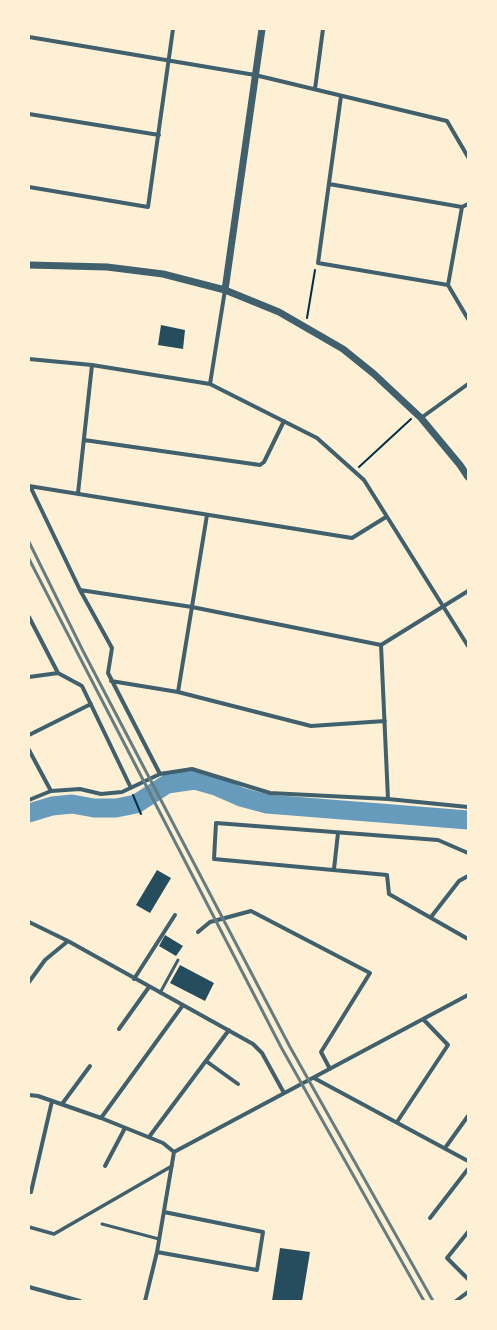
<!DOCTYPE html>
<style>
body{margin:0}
#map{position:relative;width:497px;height:1330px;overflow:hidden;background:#fdf0d5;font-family:"DejaVu Sans",sans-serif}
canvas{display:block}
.frame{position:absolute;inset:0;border:30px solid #fdf0d5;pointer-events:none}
</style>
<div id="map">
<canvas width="497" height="1330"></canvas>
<div class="frame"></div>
</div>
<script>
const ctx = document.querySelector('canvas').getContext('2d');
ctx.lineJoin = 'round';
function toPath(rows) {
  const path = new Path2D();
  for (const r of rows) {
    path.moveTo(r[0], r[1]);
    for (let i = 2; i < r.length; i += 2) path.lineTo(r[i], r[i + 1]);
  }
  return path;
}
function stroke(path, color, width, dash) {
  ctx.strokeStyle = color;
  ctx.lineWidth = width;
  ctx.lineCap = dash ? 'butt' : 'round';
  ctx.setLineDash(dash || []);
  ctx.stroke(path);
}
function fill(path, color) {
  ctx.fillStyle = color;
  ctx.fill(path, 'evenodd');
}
stroke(toPath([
 [29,813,52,806,72,804,94,808,116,808,136,804,167,784,195,780,216,786,241,797,267,804,468,820]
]), '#669bbc', 19);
fill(toPath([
 [161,325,185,330,183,349,158,345],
 [157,870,171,878,150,913,136,905],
 [165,935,183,946,176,956,159,946],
 [180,965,214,983,205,1001,170,983],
 [280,1248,310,1252,302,1301,272,1301]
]), '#264d5e');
stroke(toPath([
 [307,318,315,270],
 [359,467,411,419],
 [133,795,141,814]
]), '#003049', 2);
stroke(toPath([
 [160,993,178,960],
 [102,1224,159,1239]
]), '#3f606c', 3);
stroke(toPath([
 [29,1227,54,1234,172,1166]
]), '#3f606c', 3.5);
stroke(toPath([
 [29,37,255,75,447,121,468,157],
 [315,89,323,29],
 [341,96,318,263,448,285,468,319],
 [29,114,159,135],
 [329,184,462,207,468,204],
 [29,187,148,207,173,29],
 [448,285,462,207],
 [29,359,92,365,210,384,317,438,364,480,468,646],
 [210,384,225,290],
 [421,418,468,384],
 [84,440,260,465,264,462,284,421],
 [29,486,352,538,386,517],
 [30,486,80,590,112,648,108,673,160,774],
 [78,493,92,365],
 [207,515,178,692,311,726,385,721],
 [80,590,192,607,381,645,468,591],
 [29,617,58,673,29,677],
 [381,645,388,799],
 [58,673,82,686,131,788],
 [111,681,178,692],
 [29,735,91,704],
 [29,750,51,791],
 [29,800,51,791,80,789,101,794,122,792,160,774,192,769,270,793,388,799,468,807],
 [468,853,438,840,216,823,214,859,387,875,389,894,468,939],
 [334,869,338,833],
 [431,917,459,881,468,876],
 [29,922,68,941,253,1044,262,1053,284,1093],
 [198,932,210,922,251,911,370,973,321,1052,330,1069],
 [134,979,175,915],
 [29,982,45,960,68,941],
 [119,1029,149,987],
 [206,1061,238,1084],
 [314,1078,468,1161],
 [29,1095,38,1096,101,1118,163,1143,174,1152],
 [62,1104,90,1066],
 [101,1118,183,1005],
 [397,1122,448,1045,423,1019],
 [149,1137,229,1030],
 [445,1148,468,1116],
 [174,1152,468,995],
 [105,1166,125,1128],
 [31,1192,52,1101],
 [430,1218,468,1169],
 [468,1232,447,1258,468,1279],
 [157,1252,257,1270,263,1232,164,1212],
 [29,1287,80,1301],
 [145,1301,157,1252,174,1152],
 [456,1301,468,1292]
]), '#3f606c', 4);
stroke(toPath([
 [29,265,107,267,163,274,225,290,279,312,343,349,374,374,421,418,460,465,468,477],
 [225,290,262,29]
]), '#3f606c', 7);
stroke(toPath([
 [29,542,83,651,290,1047,433,1301],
 [29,559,281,1047,424,1301]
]), '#657d81', 3);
</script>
